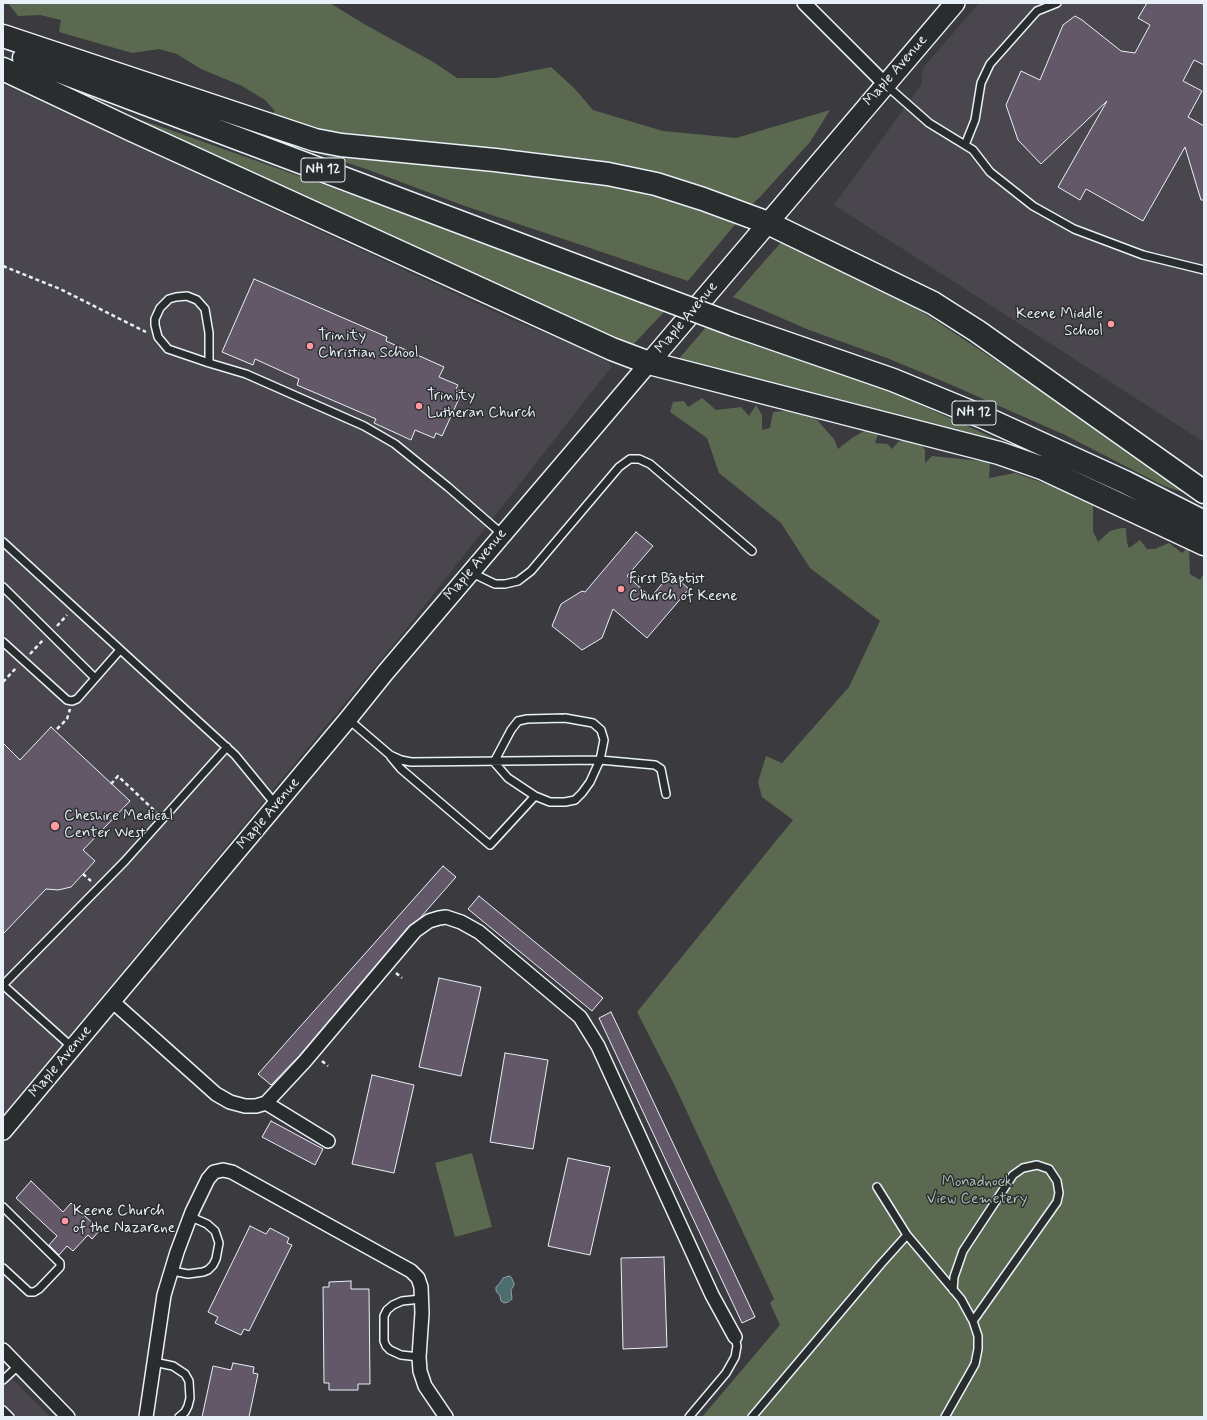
<!DOCTYPE html>
<style>
body{margin:0}
#map{position:relative;width:1207px;height:1420px;overflow:hidden;background:#3b3a3f;font-family:Mynerve,sans-serif}
canvas{display:block}
.frame{position:absolute;inset:0;border:4px solid #e8f1f8;pointer-events:none}
</style>
<div id="map">
<canvas width="1207" height="1420"></canvas>
<div class="frame"></div>
</div>
<script>
const ctx = document.querySelector('canvas').getContext('2d');
ctx.lineJoin = 'round';
function fill(path, color) {
  ctx.fillStyle = color;
  ctx.fill(path, 'evenodd');
}
function toPath(rows) {
  const path = new Path2D();
  for (const r of rows) {
    path.moveTo(r[0], r[1]);
    for (let i = 2; i < r.length; i += 2) path.lineTo(r[i], r[i + 1]);
  }
  return path;
}
function stroke(path, color, width, dash) {
  ctx.strokeStyle = color;
  ctx.lineWidth = width;
  ctx.lineCap = dash ? 'butt' : 'round';
  ctx.setLineDash(dash || []);
  ctx.stroke(path);
}
function write(font, color, halo, rows, align = 'center') {
  ctx.font = font + ' Mynerve,sans-serif';
  ctx.lineWidth = 3;
  ctx.setLineDash([]);
  ctx.textBaseline = 'middle';
  ctx.strokeStyle = halo;
  ctx.fillStyle = color;
  for (const [text, x, y, turn = 0] of rows) {
    ctx.save();
    ctx.translate(x, y);
    ctx.rotate((+turn || 0) * Math.PI / 180);
    ctx.textAlign = isNaN(turn) ? turn : align;
    if (halo) ctx.strokeText(text, 0, 0);
    ctx.fillText(text, 0, 0);
    ctx.restore();
  }
}
fill(toPath([
 [979,3,1204,3,1204,442,834,205,921,85,923,68],
 [3,84,508,318,603,357,612,366,407,628,3,1116],
 [3,1369,50,1417,3,1417]
]), '#4a464e');
fill(toPath([
 [8,3,330,3,364,24,435,63,457,78,496,78,551,67,574,88,593,110,663,131,736,138,830,110,810,142,759,198,748,208,329,133,270,116,275,111,265,100,242,86,201,69,177,54,159,49,132,53,59,32,61,20,40,15,18,16],
 [98,106,159,126,562,270,665,311,629,349],
 [284,138,550,174,650,193,738,221,688,281,462,205,369,170,283,142],
 [784,239,859,275,927,315,1051,397,1138,457,1183,492,1164,486,1065,435,947,383,887,358,809,330,733,297],
 [707,326,885,389,1054,465,677,361],
 [702,398,716,410,741,407,749,416,756,405,762,415,762,430,770,428,773,412,797,410,817,420,834,439,838,449,852,438,871,427,879,432,875,443,888,444,892,449,899,441,917,440,925,450,925,463,932,456,990,462,989,478,1015,473,1055,487,1093,498,1093,531,1098,542,1110,531,1121,528,1126,528,1127,543,1129,548,1140,540,1147,549,1155,549,1169,543,1182,553,1189,546,1190,574,1200,580,1204,573,1204,1417,702,1417,780,1325,770,1303,774,1299,674,1084,637,1012,793,820,762,797,758,782,766,756,782,763,849,687,880,621,810,568,781,523,719,473,707,438,670,412,673,402,684,401,688,407],
 [472,1153,492,1227,455,1237,435,1163]
]), '#5b6951');
const water = toPath([
 [509,1276,511,1277,514,1283,514,1285,511,1290,512,1299,508,1302,504,1303,501,1301,500,1296,496,1291,496,1287,500,1283,503,1278,509,1276]
]);
fill(water, '#4d6c6e');
stroke(water, '#8ba1a5', 1);
const building = toPath([
 [1147,3,1204,3,1204,65,1194,60,1183,81,1202,91,1188,117,1204,126,1204,200,1201,200,1185,147,1143,221,1086,189,1080,200,1058,187,1107,101,1041,164,1018,140,1006,105,1021,71,1040,80,1063,25,1075,16,1082,20,1121,51,1135,53,1150,25,1138,18,1147,3],
 [254,279,387,337,386,341,444,367,439,377,458,385,456,389,462,392,442,436,436,433,434,438,415,430,411,440,374,423,376,419,297,385,299,379,255,359,253,365,222,352,254,279],
 [636,532,653,546,627,576,651,597,671,573,689,589,647,638,613,609,602,638,582,650,552,626,561,604,582,591,585,592,636,532],
 [51,727,130,801,83,850,95,861,71,887,58,890,46,889,3,934,3,743,20,760,51,727],
 [443,866,456,877,420,918,409,926,299,1056,271,1085,258,1074,443,866],
 [479,896,603,998,592,1011,468,909,479,896],
 [439,978,481,987,461,1076,419,1067,439,978],
 [611,1012,755,1317,742,1323,599,1018,611,1012],
 [505,1053,548,1060,533,1149,490,1142,505,1053],
 [372,1075,414,1085,394,1173,352,1164,372,1075],
 [271,1121,323,1149,315,1165,262,1137,271,1121],
 [568,1158,610,1167,590,1255,548,1246,568,1158],
 [31,1181,63,1212,71,1203,100,1230,92,1239,88,1235,73,1251,67,1246,59,1255,49,1245,57,1236,16,1198,31,1181],
 [250,1226,266,1234,270,1228,289,1238,287,1243,292,1245,249,1331,244,1329,241,1335,215,1323,218,1317,208,1312,250,1226],
 [664,1257,667,1347,623,1349,621,1258,664,1257],
 [351,1281,351,1289,369,1289,370,1384,358,1384,358,1390,329,1390,329,1383,324,1383,323,1287,329,1287,329,1282,351,1281],
 [233,1363,254,1367,253,1373,258,1374,249,1417,202,1417,213,1366,231,1370,233,1363]
]);
fill(building, '#625867');
stroke(building, '#e8f1f8', 1);
const service = toPath([
 [887,86,929,123,973,150,990,172,1033,206,1074,229,1143,255,1204,270],
 [965,145,975,120,981,83,990,64,1037,11,1057,3],
 [209,363,209,333,205,309,197,300,187,296,176,297,169,299,160,308,155,319,155,325,158,337,168,349,209,363,246,374,364,426,395,444,448,487,502,534],
 [3,542,235,755,276,805],
 [470,572,495,584,505,584,518,581,531,571,619,467,630,459,639,459,650,464,752,551],
 [3,587,95,678],
 [3,642,67,700,72,701,77,699,120,650],
 [565,718,593,723,601,730,604,740,600,760,590,782,582,793,575,800,565,802,550,802,535,796,508,778,494,762,511,730,518,721,527,719,565,718],
 [348,719,390,755,401,760,411,762,600,760,655,765,661,769,666,794],
 [391,757,401,769,490,845,535,796],
 [3,985,125,861,227,747],
 [3,985,73,1048],
 [877,1187,907,1235,961,1299,973,1321],
 [3,1207,60,1263,60,1267,39,1289,34,1292,29,1292,3,1268],
 [172,1271,188,1274,203,1272,208,1270,213,1265,216,1259,219,1243,215,1231,207,1224,191,1217],
 [419,1357,401,1355,390,1350,386,1346,384,1341,384,1316,387,1310,393,1305,402,1301,421,1299],
 [154,1362,173,1366,185,1374,189,1381,190,1398,188,1406,185,1412,179,1417],
 [3,1380,18,1366],
 [3,1410,10,1417],
 [689,1417,726,1373,735,1357,737,1346,735,1337],
 [752,1417,881,1264,907,1235],
 [945,1417,975,1364,978,1349,978,1336,973,1321,1057,1202,1059,1193,1057,1181,1049,1169,1037,1165,1023,1168,1013,1175,963,1251,954,1277,953,1290]
]);
const minor = toPath([
 [804,3,885,84],
 [112,1001,216,1094,230,1102,245,1106,256,1106,266,1103,328,1141],
 [266,1103,305,1061,415,931,429,921,439,918,446,917,461,922,479,932,580,1017,598,1046,712,1295,735,1337],
 [3,1350,68,1417],
 [146,1417,164,1295,177,1252,192,1212,208,1179,214,1172,223,1170,232,1172,411,1271,418,1278,421,1287,422,1313,419,1357,420,1371,425,1386,446,1417]
]);
const tertiary = toPath([
 [3,1131,348,719,385,673,649,363]
]);
const secondary = toPath([
 [649,363,955,3]
]);
const trunk = toPath([
 [3,36,315,140,341,145,495,160,608,174,656,184,703,199,768,223,933,303,977,331,1204,492],
 [24,58,643,291],
 [3,69,132,130,612,349,649,363,999,453,1042,468,1204,544],
 [734,325,893,380,983,417,1125,482,1204,522]
]);
stroke(service, '#e8f1f8', 10);
stroke(minor, '#e8f1f8', 16);
stroke(tertiary, '#e8f1f8', 20);
stroke(secondary, '#e8f1f8', 22);
stroke(trunk, '#e8f1f8', 25);
stroke(toPath([
 [3,266,60,289,146,332],
 [57,626,67,615],
 [30,654,43,640],
 [3,682,16,668],
 [57,729,67,719,70,709],
 [111,784,118,776,157,813],
 [83,874,91,881],
 [396,973,402,978],
 [322,1061,328,1066]
]), '#e8f1f8', 2.5, [4, 3]);
stroke(service, '#2a2d2e', 7);
stroke(minor, '#2a2d2e', 13);
stroke(tertiary, '#2a2d2e', 17);
stroke(secondary, '#2a2d2e', 19);
stroke(trunk, '#2a2d2e', 22);
const trunkBridge = toPath([
 [643,291,734,325]
]);
stroke(trunkBridge, '#e8f1f8', 25, []);
stroke(trunkBridge, '#2a2d2e', 22);
for (const [x, y, r, color] of [
 [1111,324,4,"#ff9aa2"],
 [310,346,4,"#ff9aa2"],
 [419,406,4,"#ff9aa2"],
 [621,589,4,"#ff9aa2"],
 [55,826,5,"#ff9aa2"],
 [65,1221,4,"#ff9aa2"]
]) {
  const dot = new Path2D();
  dot.arc(x, y, r, 0, 2 * Math.PI);
  ctx.fillStyle = color;
  ctx.fill(dot);
  stroke(dot, '#2a2d2e', 1.5);
}
for (const [x, y, w] of [
 [323,170,44],
 [974,413,44]
]) {
  const box = new Path2D();
  box.roundRect(x - w / 2, y - 12, w, 24, 3);
  ctx.fillStyle = '#2a2d2e';
  ctx.fill(box);
  stroke(box, '#e8f1f8', 1);
}
write('bold 14px', '#e8f1f8', null, [
 ["NH 12",323,170],
 ["NH 12",974,413]
]);
write('15px', '#e8f1f8', '#2a2d2e', [
 ["Maple Avenue",896,71,-49],
 ["Maple Avenue",687,318,-50],
 ["Maple Avenue",476,565,-50],
 ["Maple Avenue",269,814,-50],
 ["Maple Avenue",61,1062,-50]
]);
write('15px', '#e8f1f8', '#2a2d2e', [
 ["Keene Middle",1103,315,"right"],
 ["School",1103,332,"right"],
 ["Trinity",318,337],
 ["Christian School",318,354],
 ["Trinity",427,397],
 ["Lutheran Church",427,414],
 ["First Baptist",629,580],
 ["Church of Keene",629,597],
 ["Cheshire Medical",64,817],
 ["Center West",64,834],
 ["Keene Church",73,1212],
 ["of the Nazarene",73,1229]
], 'left');
write('15px', '#b0bbb5', '#2a2d2e', [
 ["Monadnock",977,1183],
 ["View Cemetery",977,1200]
]);
</script>
